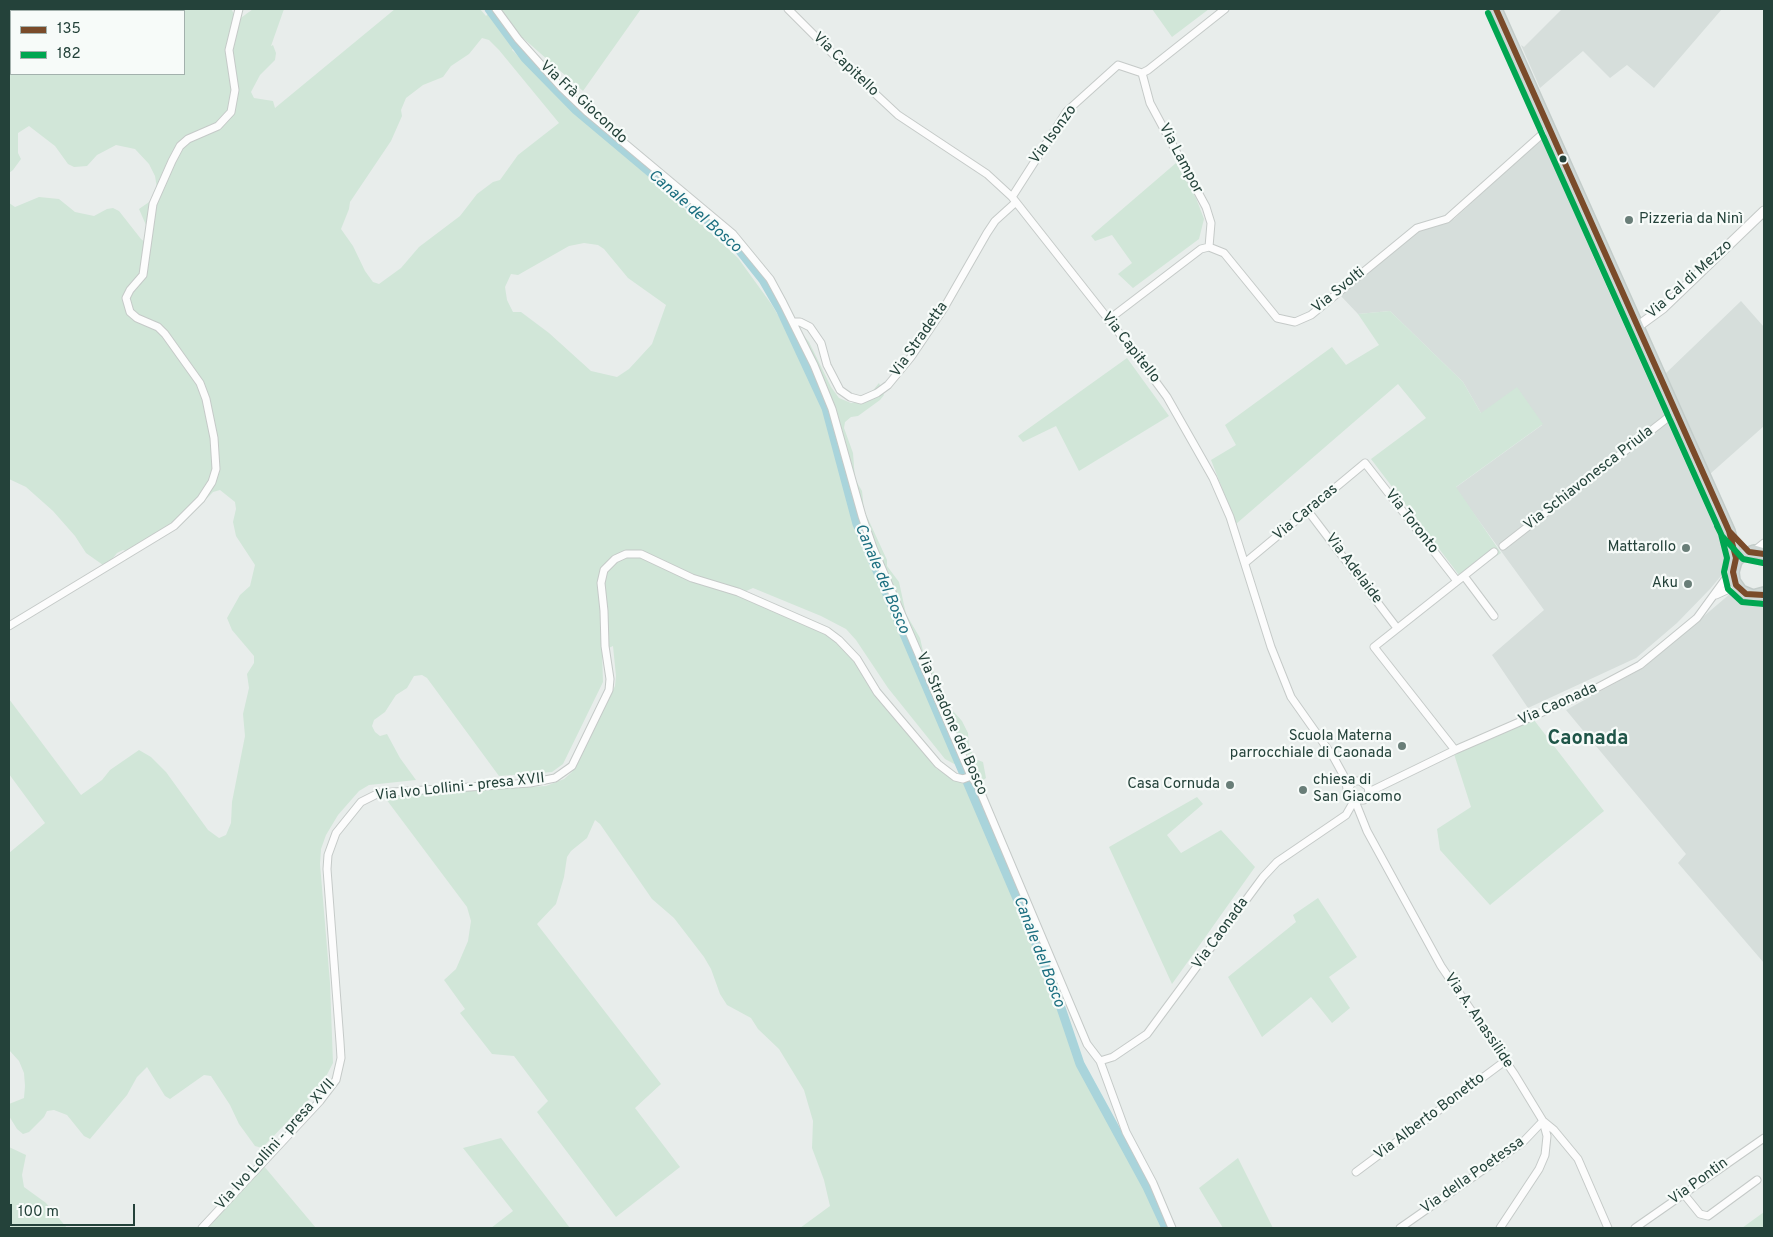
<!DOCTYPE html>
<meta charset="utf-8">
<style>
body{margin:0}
#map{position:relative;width:1773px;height:1237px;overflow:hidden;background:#e8edeb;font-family:Overpass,sans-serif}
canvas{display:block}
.frame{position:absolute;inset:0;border:10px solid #24423a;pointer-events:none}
.legend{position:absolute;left:10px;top:10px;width:175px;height:65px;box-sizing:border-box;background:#f7fbf9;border:1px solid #a3b1ad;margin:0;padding:6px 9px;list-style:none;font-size:15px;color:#24423a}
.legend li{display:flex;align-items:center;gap:10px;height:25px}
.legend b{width:25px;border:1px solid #a3b1ad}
.scale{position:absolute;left:10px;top:1204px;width:125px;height:22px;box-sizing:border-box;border:2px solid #24423a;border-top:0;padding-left:6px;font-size:15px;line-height:18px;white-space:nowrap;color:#24423a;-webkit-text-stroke:4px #f7fbf9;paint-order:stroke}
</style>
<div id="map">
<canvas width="1773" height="1237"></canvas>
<div class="frame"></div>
<ul class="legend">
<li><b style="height:6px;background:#7a4b2a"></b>135</li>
<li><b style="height:6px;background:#00a651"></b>182</li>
</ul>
<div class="scale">100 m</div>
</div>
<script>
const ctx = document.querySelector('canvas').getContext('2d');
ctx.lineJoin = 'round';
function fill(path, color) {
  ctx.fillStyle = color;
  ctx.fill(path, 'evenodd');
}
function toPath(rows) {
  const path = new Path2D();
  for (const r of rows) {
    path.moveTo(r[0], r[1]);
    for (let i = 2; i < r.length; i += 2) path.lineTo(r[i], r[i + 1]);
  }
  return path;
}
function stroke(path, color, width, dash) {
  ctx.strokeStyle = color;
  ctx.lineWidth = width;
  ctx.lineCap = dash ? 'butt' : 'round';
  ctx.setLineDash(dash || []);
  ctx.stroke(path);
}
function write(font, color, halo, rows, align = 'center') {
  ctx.font = font + ' Overpass,sans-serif';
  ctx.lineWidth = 4.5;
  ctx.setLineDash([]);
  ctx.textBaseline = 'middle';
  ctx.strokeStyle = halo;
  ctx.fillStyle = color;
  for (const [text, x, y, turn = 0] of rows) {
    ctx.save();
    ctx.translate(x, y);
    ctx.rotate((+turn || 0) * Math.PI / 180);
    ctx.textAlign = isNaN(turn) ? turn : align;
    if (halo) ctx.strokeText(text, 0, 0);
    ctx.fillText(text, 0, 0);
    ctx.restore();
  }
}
fill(toPath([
 [1562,9,1722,9,1654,88,1627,65,1610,78,1583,51,1540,88,1521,45,1524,47],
 [1542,138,1593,256,1731,564,1710,589,1677,623,1636,658,1528,708,1492,655,1544,610,1455,488,1542,425,1481,413,1463,382,1390,311,1358,314,1340,295,1405,237,1424,227,1444,224,1454,219],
 [1741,301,1764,327,1764,426,1710,474,1665,374],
 [1731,593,1751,603,1764,602,1764,963,1678,863,1686,854,1566,710,1643,668]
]), '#d6dedb');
fill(toPath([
 [9,9,147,9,147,11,11,11,11,74,184,74,184,11,164,11,167,9,231,9,238,20,253,9,284,9,271,46,273,45,276,53,275,60,260,75,251,92,254,98,273,101,275,108,395,9,480,9,486,16,493,9,641,9,583,91,523,38,512,50,594,129,636,164,738,258,772,305,782,322,793,331,800,331,809,342,831,387,839,398,851,403,858,402,870,394,879,383,884,395,880,400,858,416,851,417,845,422,844,428,853,453,855,479,862,491,864,510,887,560,887,566,899,582,906,614,920,638,926,664,933,670,943,700,962,721,968,733,969,746,975,759,983,762,986,778,981,782,971,773,945,759,888,688,856,640,846,629,821,616,753,588,737,595,816,628,846,648,878,695,930,761,937,769,971,788,1053,986,1072,1046,1084,1076,1114,1126,1163,1228,800,1228,830,1206,824,1180,812,1148,813,1121,804,1090,779,1049,758,1029,751,1018,727,1005,720,994,711,969,704,957,674,918,652,899,600,824,595,820,587,838,571,851,567,857,564,877,556,904,537,924,661,1084,635,1108,680,1167,616,1217,537,1112,548,1101,514,1056,492,1054,460,1013,465,1009,444,980,456,969,468,941,471,921,467,907,383,795,546,786,564,779,572,772,581,756,615,686,616,676,613,646,602,651,603,682,563,764,552,772,499,776,427,678,422,675,414,676,407,688,396,695,385,712,374,720,372,726,375,732,380,736,387,734,400,758,416,780,369,785,359,791,338,815,326,835,321,849,320,864,330,983,333,1063,320,1088,262,1148,255,1146,239,1124,230,1105,211,1076,204,1075,170,1099,165,1096,147,1067,137,1077,127,1095,90,1139,84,1136,67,1115,54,1110,47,1111,44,1117,29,1132,23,1134,17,1129,9,1116,9,1104,24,1098,25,1086,24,1073,19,1061,9,1050,9,853,45,823,9,774,9,699,81,795,102,780,110,770,139,750,151,757,166,772,208,830,219,838,226,835,231,823,232,802,245,736,243,714,249,688,247,674,254,663,254,656,232,630,227,618,240,595,250,586,255,565,236,536,233,522,236,509,235,502,220,490,213,492,178,528,130,552,123,550,117,553,109,563,103,565,86,553,75,536,53,511,26,487,9,479,9,203,15,207,39,197,59,199,75,212,94,216,107,209,113,208,119,211,141,239,146,243,149,232,139,209,152,200,157,188,155,176,149,164,135,149,116,145,97,155,87,166,74,167,68,164,55,146,29,126,18,133,18,153,21,159,13,170,9,173],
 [482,38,489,40,499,50,559,123,518,155,500,180,493,182,477,194,460,216,419,247,401,268,379,284,373,282,365,271,353,246,341,229,349,209,350,202,391,141,402,116,401,110,406,98,423,85,443,77,451,66,469,54],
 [584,243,598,245,604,249,628,278,666,305,652,344,629,369,617,377,591,371,549,333,521,312,513,312,507,300,505,287,511,274,518,275,569,246],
 [1152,9,1209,9,1172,37],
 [1176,163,1196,198,1204,219,1199,239,1133,288,1118,274,1132,263,1112,235,1095,241,1091,236],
 [1390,311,1463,382,1481,413,1517,387,1543,424,1456,487,1501,553,1462,579,1371,459,1426,418,1398,384,1236,524,1211,460,1236,445,1225,425,1332,347,1346,365,1379,345,1358,314],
 [1127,358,1169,416,1079,471,1056,426,1023,442,1018,436],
 [1534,720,1604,811,1490,905,1440,850,1437,829,1471,807,1454,754],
 [1197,797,1203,804,1167,835,1181,853,1221,830,1255,867,1172,984,1109,847],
 [1318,898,1357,957,1329,977,1350,1008,1332,1023,1311,997,1262,1037,1228,977,1296,922,1293,915],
 [501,1138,570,1228,491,1228,513,1211,463,1148],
 [9,1147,26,1155,22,1175,24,1187,46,1203,67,1228,9,1228],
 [1238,1158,1273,1228,1223,1228,1199,1188],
 [263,1165,316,1228,202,1228],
 [1764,1212,1764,1228,1742,1228]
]), '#d1e6d8');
stroke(toPath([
 [489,9,525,58,576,110,719,230,736,246,763,280,781,311,826,408,857,524,1033,936,1057,996,1080,1064,1147,1187,1166,1228]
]), '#a9d4db', 9);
const minor = toPath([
 [496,9,518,39,561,87,586,111,733,234,770,279,783,303,814,365,832,409,862,516,873,548,971,776,978,786,1087,1044,1100,1061,1126,1132,1153,1183,1172,1228],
 [788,9,838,59,898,115,987,174,1012,197,1131,348,1167,397,1213,478,1230,517,1271,647,1291,697,1334,758,1345,778,1348,794],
 [1142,73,1150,103,1206,207,1211,223,1209,247],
 [1012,197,1067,111,1118,65,1142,73,1148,70,1225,9],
 [1108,320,1201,249,1209,247,1224,253,1277,318,1295,322,1311,315,1417,228,1447,219,1549,128],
 [793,322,800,322,810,327,821,343,827,365,840,390,850,397,861,400,877,393,888,385,911,357,944,308,987,233,995,221,1016,202],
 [1308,511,1397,628],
 [1503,546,1675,412],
 [1754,551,1764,543],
 [1246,562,1365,463,1457,581],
 [1464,576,1494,616],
 [1716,595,1729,589,1741,591],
 [9,626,174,526,201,499,212,482,216,469,214,438,206,399,200,383,165,334,158,327,137,318,130,312,126,298,130,290,143,275,153,204,172,161,180,146,188,139,218,126,231,112,235,90,229,50,239,9],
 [1455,750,1374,647,1494,552],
 [1348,790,1351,784,1355,781,1360,781,1368,787,1369,792,1364,800,1352,800],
 [1369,792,1455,750,1591,691,1640,665,1697,618,1732,570],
 [1355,801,1367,831,1441,966,1515,1075,1543,1121,1547,1136,1545,1155,1539,1169,1500,1228],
 [1100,1061,1113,1057,1147,1034,1263,877,1277,862,1346,815,1354,801],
 [1356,1172,1505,1061],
 [1683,1193,1700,1214,1708,1216,1757,1180],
 [202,1228,320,1101,336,1080,341,1058,340,1042,327,869,328,855,336,833,361,802,379,793,530,783,555,778,572,766,609,690,610,679,605,646,604,611,601,583,604,570,615,559,626,554,641,554,692,578,738,592,827,631,839,640,857,659,877,692,938,764,955,777,963,779,971,776],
 [1400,1228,1523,1142,1543,1121,1554,1130,1578,1159,1608,1228],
 [1635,1228,1764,1138]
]);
const tertiary = toPath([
 [1637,327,1663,308,1764,211]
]);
const primary = toPath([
 [1496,9,1729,531,1736,558,1734,567],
 [1764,554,1754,551,1741,556,1736,561,1733,572,1734,581,1741,591,1753,596,1764,593]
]);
stroke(minor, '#c5cac8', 9);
stroke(tertiary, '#c5cac8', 11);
stroke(primary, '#c3ccc9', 14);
stroke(minor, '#fcfcfc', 7);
stroke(tertiary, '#fcfcfc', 9);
stroke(primary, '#cfd7d5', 11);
stroke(toPath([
 [1496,9,1729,531,1736,558,1733,572,1736,585,1746,594,1764,595],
 [1725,522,1729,531,1749,552,1764,554]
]), '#7a4b2a', 6);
stroke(toPath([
 [1488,13,1721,534,1727,558,1724,572,1728,589,1742,602,1764,604],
 [1717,526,1722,536,1743,559,1763,563]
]), '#00a651', 6);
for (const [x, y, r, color] of [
 [1563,159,4.5,"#24423a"],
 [1629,220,5,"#697e78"],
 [1686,548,5,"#697e78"],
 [1688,584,5,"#697e78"],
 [1402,746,5,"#697e78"],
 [1230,785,5,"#697e78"],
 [1303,790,5,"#697e78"]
]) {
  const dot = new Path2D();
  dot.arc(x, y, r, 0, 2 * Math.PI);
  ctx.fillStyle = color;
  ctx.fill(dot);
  stroke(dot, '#f7fbf9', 2);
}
write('15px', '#24423a', '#f7fbf9', [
 ["Via Capitello",845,65,44],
 ["Via Frà Giocondo",583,103,43],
 ["Via Isonzo",1054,135,-54],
 ["Via Lampor",1180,159,62],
 ["Via Cal di Mezzo",1690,280,-42],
 ["Via Svolti",1339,291,-39],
 ["Via Stradetta",920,340,-55],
 ["Via Capitello",1130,348,52],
 ["Via Schiavonesca Priula",1589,479,-38],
 ["Via Caracas",1306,513,-40],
 ["Via Toronto",1411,522,52],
 ["Via Adelaide",1353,569,53],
 ["Via Caonada",1558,705,-24],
 ["Via Stradone del Bosco",951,724,66],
 ["Via Ivo Lollini - presa XVII",460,788,-6],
 ["Via Caonada",1221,934,-54],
 ["Via A. Anassilide",1478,1021,56],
 ["Via Alberto Bonetto",1430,1117,-37],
 ["Via Ivo Lollini - presa XVII",276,1145,-48],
 ["Via della Poetessa",1473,1176,-35],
 ["Via Pontin",1699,1182,-36]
]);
write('15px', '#24423a', '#f7fbf9', [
 ["Pizzeria da Ninì",1639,220,"left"],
 ["Mattarollo",1676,548],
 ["Aku",1678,584],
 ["Scuola Materna",1392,737],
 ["parrocchiale di Caonada",1392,754],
 ["chiesa di",1313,781,"left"],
 ["San Giacomo",1313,798,"left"],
 ["Casa Cornuda",1220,785]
], 'right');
write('italic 16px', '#1c6f80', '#f7fbf9', [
 ["Canale del Bosco",694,212,41],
 ["Canale del Bosco",881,579,67],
 ["Canale del Bosco",1038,952,69]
]);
write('bold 20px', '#1f5548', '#f7fbf9', [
 ["Caonada",1588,740]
]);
</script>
